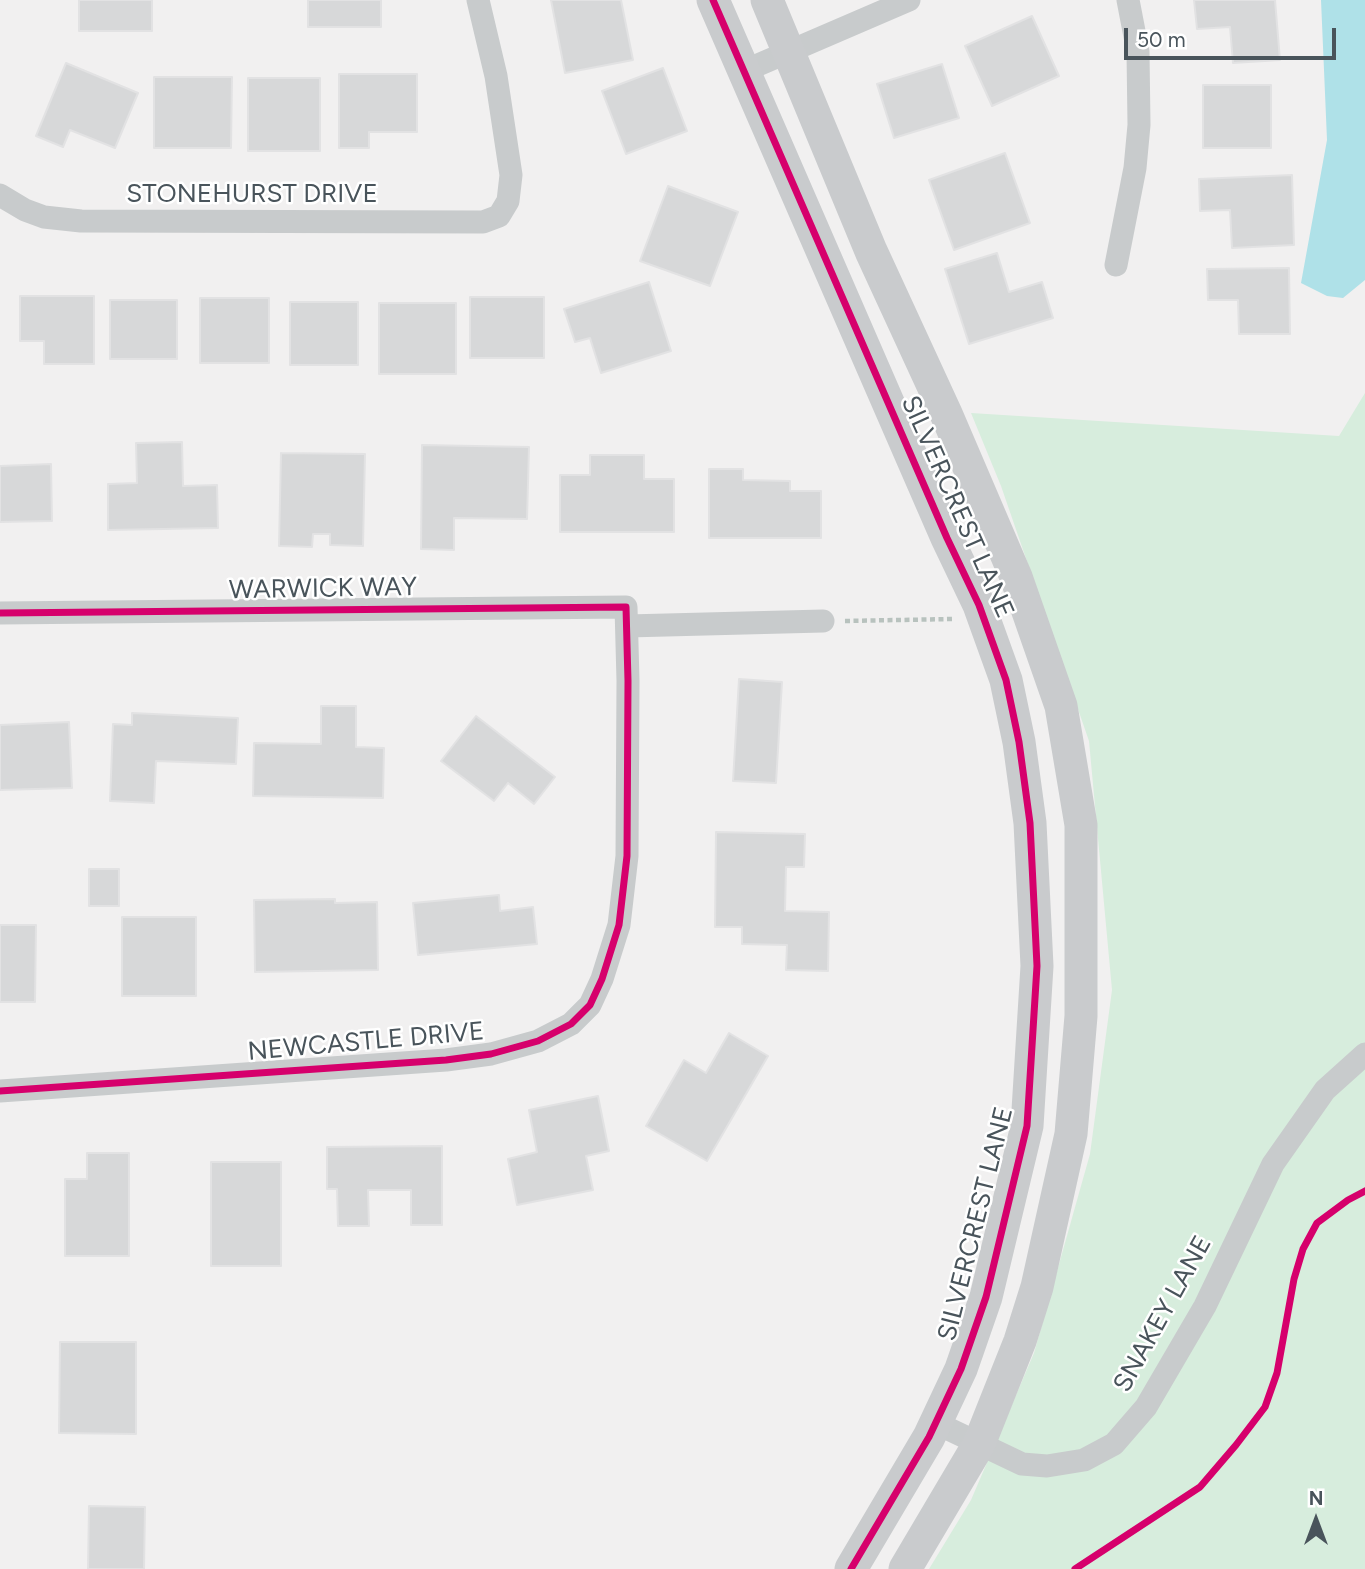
<!DOCTYPE html>
<style>
body{margin:0}
#map{position:relative;width:1365px;height:1569px;overflow:hidden;background:#f1f0f0;font-family:Figtree,sans-serif}
canvas{display:block}
.north{position:absolute;left:1281px;top:1485px;width:70px;height:70px;-webkit-text-stroke:5px #fff;paint-order:stroke;rotate:0deg;font-size:19px;font-weight:700;line-height:28px;text-align:center;color:#49545b}
.north::after{content:'';display:block;margin:auto;width:24px;height:32px;background:#49545b;clip-path:polygon(50% 0,100% 100%,50% 72%,0 100%)}
.scale{position:absolute;left:1124px;top:28px;width:212px;height:32px;box-sizing:border-box;border:4px solid #49545b;border-top:0;padding-left:9px;font-size:21px;line-height:24px;white-space:nowrap;color:#49545b;-webkit-text-stroke:5px #fff;paint-order:stroke}
</style>
<div id="map">
<canvas width="1365" height="1569"></canvas>
<div class="north">N</div>
<div class="scale">50 m</div>
</div>
<script>
const ctx = document.querySelector('canvas').getContext('2d');
ctx.lineJoin = 'round';
function fill(path, color) {
  ctx.fillStyle = color;
  ctx.fill(path, 'evenodd');
}
function toPath(rows) {
  const path = new Path2D();
  for (const r of rows) {
    path.moveTo(r[0], r[1]);
    for (let i = 2; i < r.length; i += 2) path.lineTo(r[i], r[i + 1]);
  }
  return path;
}
function stroke(path, color, width, dash) {
  ctx.strokeStyle = color;
  ctx.lineWidth = width;
  ctx.lineCap = dash ? 'butt' : 'round';
  ctx.setLineDash(dash || []);
  ctx.stroke(path);
}
function write(font, color, halo, rows, align = 'center') {
  ctx.font = font + ' Figtree,sans-serif';
  ctx.lineWidth = 5;
  ctx.setLineDash([]);
  ctx.textBaseline = 'middle';
  ctx.strokeStyle = halo;
  ctx.fillStyle = color;
  for (const [text, x, y, turn = 0] of rows) {
    ctx.save();
    ctx.translate(x, y);
    ctx.rotate((+turn || 0) * Math.PI / 180);
    ctx.textAlign = isNaN(turn) ? turn : align;
    if (halo) ctx.strokeText(text, 0, 0);
    ctx.fillText(text, 0, 0);
    ctx.restore();
  }
}
fill(toPath([
 [1365,393,1365,1569,929,1569,971,1500,1034,1353,1090,1154,1112,990,1089,741,1001,486,971,413,1339,436]
]), '#d7eddd');
fill(toPath([
 [1321,0,1365,0,1365,280,1343,298,1327,296,1301,283,1327,140]
]), '#afe1e8');
const building = toPath([
 [79,0,152,0,152,31,79,31,79,0],
 [308,0,381,0,381,27,308,27,308,0],
 [551,0,621,0,633,60,565,73,551,0],
 [1194,0,1275,0,1280,60,1233,63,1230,27,1197,29,1194,0],
 [1032,16,1059,76,992,106,965,46,1032,16],
 [66,63,138,93,115,148,70,130,63,147,36,136,66,63],
 [942,64,959,118,894,138,877,84,942,64],
 [663,68,687,131,626,154,602,91,663,68],
 [339,74,417,74,417,132,369,132,369,148,339,148,339,74],
 [154,77,232,77,231,148,154,148,154,77],
 [248,78,320,78,320,151,248,151,248,78],
 [1203,85,1271,85,1271,148,1203,148,1203,85],
 [1005,153,1030,223,954,250,929,180,1005,153],
 [1292,175,1294,245,1232,248,1230,210,1200,211,1199,179,1292,175],
 [668,186,738,212,710,286,640,261,668,186],
 [997,253,1009,292,1042,282,1053,318,969,344,945,269,997,253],
 [1289,268,1290,334,1239,334,1238,300,1208,300,1207,269,1289,268],
 [649,282,671,351,601,373,590,338,575,342,564,309,649,282],
 [20,296,94,296,94,364,44,364,44,341,20,341,20,296],
 [470,297,544,297,544,358,470,358,470,297],
 [200,298,269,298,269,363,200,363,200,298],
 [110,300,177,300,177,359,110,359,110,300],
 [290,302,358,302,358,365,290,365,290,302],
 [379,303,456,303,456,374,379,374,379,303],
 [182,442,183,486,217,485,218,528,108,530,108,484,137,483,136,443,182,442],
 [422,445,529,447,527,519,454,518,454,550,421,549,422,445],
 [281,453,365,454,363,546,330,545,330,534,313,534,312,547,279,546,281,453],
 [590,455,644,455,644,479,674,479,674,532,560,532,560,475,590,475,590,455],
 [51,464,52,521,0,522,0,466,51,464],
 [709,469,743,469,743,480,790,481,790,491,821,491,821,538,709,538,709,469],
 [739,679,782,682,776,783,733,781,739,679],
 [321,706,356,706,356,747,384,748,383,798,253,796,254,743,321,744,321,706],
 [132,713,238,718,236,764,156,761,154,803,110,801,113,724,132,725,132,713],
 [476,716,555,777,534,804,508,783,494,801,441,761,476,716],
 [69,722,72,788,0,790,0,725,69,722],
 [716,832,805,834,804,867,786,867,785,911,829,912,828,971,786,970,787,945,742,944,742,927,715,927,716,832],
 [89,869,119,869,119,906,89,906,89,869],
 [499,895,500,911,533,907,537,944,418,955,413,903,499,895],
 [335,899,335,903,377,902,378,970,255,972,254,900,335,899],
 [122,917,196,917,196,996,122,996,122,917],
 [0,925,36,925,35,1002,0,1002,0,925],
 [729,1033,768,1056,707,1161,646,1126,684,1060,706,1073,729,1033],
 [598,1096,609,1151,586,1156,593,1190,517,1205,508,1159,537,1152,529,1110,598,1096],
 [442,1146,442,1225,411,1225,411,1190,368,1190,369,1226,338,1226,337,1189,327,1189,327,1147,442,1146],
 [87,1153,129,1153,129,1256,65,1256,65,1179,87,1179,87,1153],
 [211,1162,281,1162,281,1266,211,1266,211,1162],
 [60,1342,136,1342,136,1434,59,1433,60,1342],
 [89,1506,145,1507,144,1569,88,1569,89,1506]
]);
fill(building, '#d7d8d9');
stroke(building, '#e2e2e3', 2);
stroke(toPath([
 [845,621,952,619]
]), '#b8c2be', 4.5, [5, 3.5]);
stroke(toPath([
 [744,71,909,0],
 [0,195,25,210,44,217,81,221,483,222,499,216,508,201,511,175,496,76,478,0],
 [1116,265,1135,168,1139,125,1138,52,1128,0],
 [0,613,626,607,628,681,627,856,619,925,602,979,590,1005,571,1024,538,1041,491,1054,446,1060,0,1091],
 [627,626,823,621],
 [936,1423,1022,1464,1047,1466,1084,1460,1114,1444,1146,1407,1205,1306,1273,1164,1325,1090,1365,1054]
]), '#c8cbcc', 23);
stroke(toPath([
 [713,0,947,538,979,605,1006,680,1019,742,1030,823,1037,966,1027,1126,986,1297,961,1369,929,1437,851,1569],
 [767,0,871,251,947,416,1016,577,1061,706,1081,825,1081,1016,1071,1134,1037,1287,1020,1341,979,1444,905,1569]
]), '#c9cbcd', 33);
stroke(toPath([
 [713,0,947,538,979,605,1006,680,1019,742,1030,823,1037,966,1027,1126,986,1297,961,1369,929,1437,851,1569],
 [0,613,626,607,628,681,627,856,619,925,602,979,590,1005,571,1024,538,1041,491,1054,446,1060,0,1091],
 [1075,1569,1200,1487,1236,1445,1265,1407,1277,1373,1294,1279,1303,1249,1317,1223,1348,1200,1365,1191]
]), '#d6006c', 7);
write('26px', '#49545b', '#fff', [
 ["STONEHURST DRIVE",252,194],
 ["SILVERCREST LANE",957,507,66],
 ["WARWICK WAY",323,589,-1],
 ["NEWCASTLE DRIVE",366,1042,-5],
 ["SILVERCREST LANE",976,1224,-76],
 ["SNAKEY LANE",1163,1314,-61]
]);
</script>
